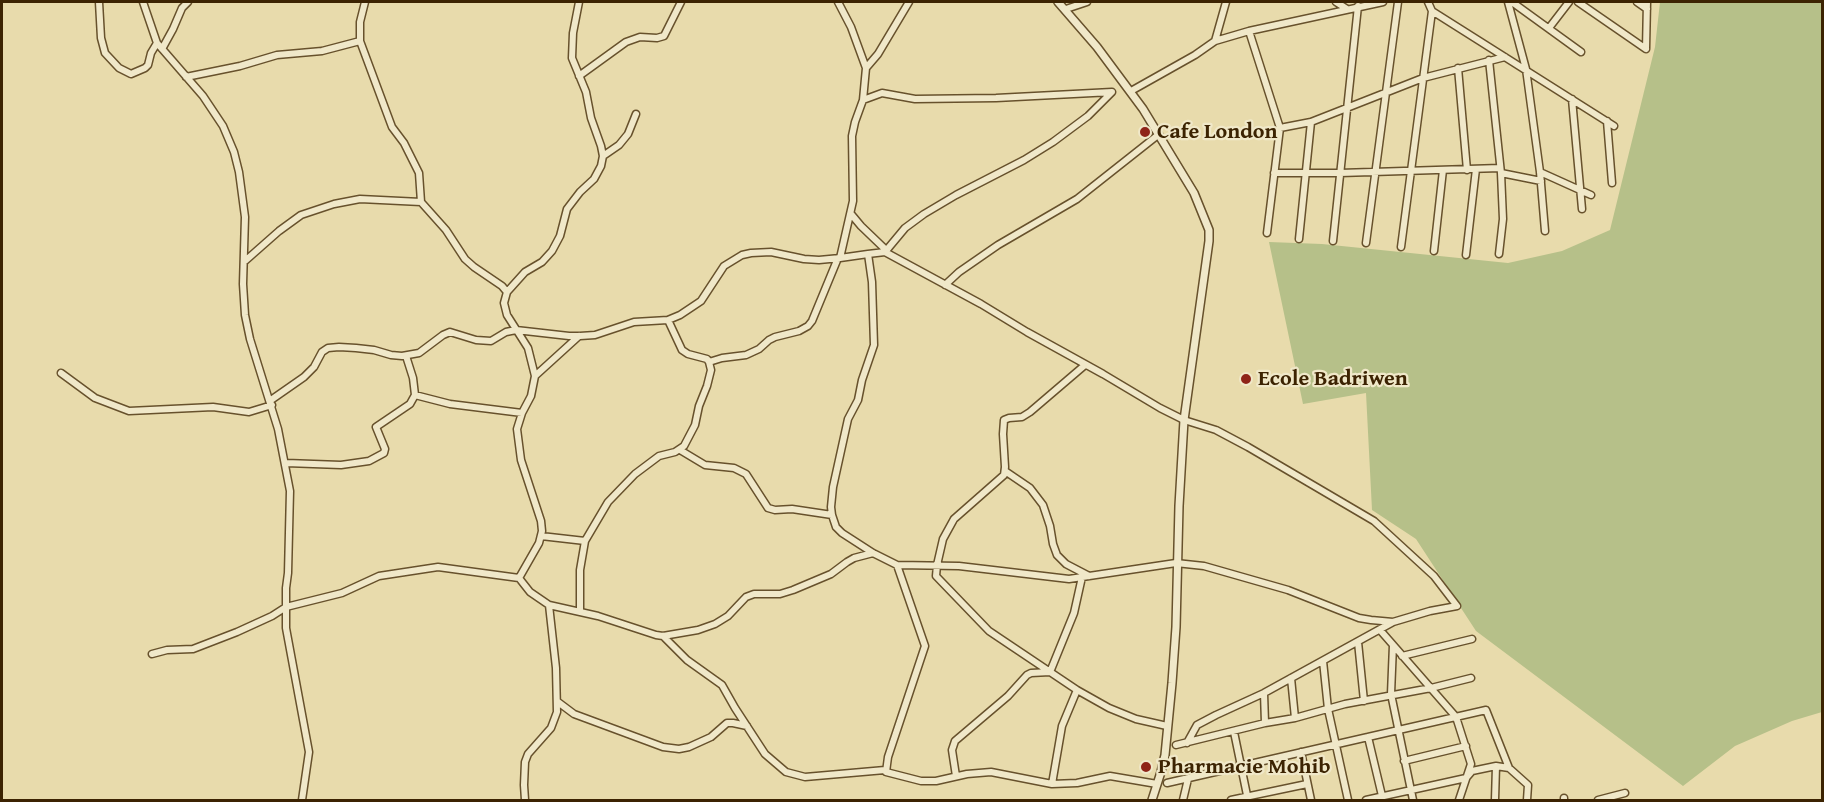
<!DOCTYPE html>
<style>
body{margin:0}
#map{position:relative;width:1824px;height:802px;overflow:hidden;background:#e8dbac;font-family:"Gentium Book Plus",serif}
canvas{display:block}
.frame{position:absolute;inset:0;border:3px solid #3c2302;pointer-events:none}
</style>
<div id="map">
<canvas width="1824" height="802"></canvas>
<div class="frame"></div>
</div>
<script>
const ctx = document.querySelector('canvas').getContext('2d');
ctx.lineJoin = 'round';
function fill(path, color) {
  ctx.fillStyle = color;
  ctx.fill(path, 'evenodd');
}
function toPath(rows) {
  const path = new Path2D();
  for (const r of rows) {
    path.moveTo(r[0], r[1]);
    for (let i = 2; i < r.length; i += 2) path.lineTo(r[i], r[i + 1]);
  }
  return path;
}
function stroke(path, color, width, dash) {
  ctx.strokeStyle = color;
  ctx.lineWidth = width;
  ctx.lineCap = dash ? 'butt' : 'round';
  ctx.setLineDash(dash || []);
  ctx.stroke(path);
}
function write(font, color, halo, rows, align = 'center') {
  ctx.font = font + ' "Gentium Book Plus",serif';
  ctx.lineWidth = 4.5;
  ctx.setLineDash([]);
  ctx.textBaseline = 'middle';
  ctx.strokeStyle = halo;
  ctx.fillStyle = color;
  for (const [text, x, y, turn = 0] of rows) {
    ctx.save();
    ctx.translate(x, y);
    ctx.rotate((+turn || 0) * Math.PI / 180);
    ctx.textAlign = isNaN(turn) ? turn : align;
    if (halo) ctx.strokeText(text, 0, 0);
    ctx.fillText(text, 0, 0);
    ctx.restore();
  }
}
fill(toPath([
 [1660,2,1822,2,1822,712,1792,721,1735,746,1683,786,1476,631,1416,539,1372,510,1366,393,1303,404,1269,242,1322,244,1508,263,1562,251,1610,230,1655,47]
]), '#b6c089');
const minor = toPath([
 [99,2,101,38,105,53,119,68,131,74,145,68,148,65,151,53,157,43],
 [143,2,157,43,203,96,223,126,234,152,239,172,245,217,243,284,245,315,250,339,278,429,290,491,288,573,286,588,286,628,309,752,302,800],
 [838,2,851,27,866,68],
 [1336,2,1347,9],
 [1428,2,1432,11,1614,126],
 [1508,2,1526,69,1540,172,1545,231],
 [1512,2,1581,52],
 [1578,2,1646,49],
 [1637,2,1647,9],
 [1066,9,1087,2],
 [1549,28,1569,2],
 [1249,31,1280,128,1267,233],
 [360,41,392,127,404,143,419,173,421,202],
 [1215,41,1226,2],
 [162,49,173,29,182,8,188,2],
 [1646,49,1647,2],
 [1489,60,1501,173,1503,219,1499,254],
 [1458,68,1467,170],
 [579,76,626,42,640,37,657,38,664,36,681,2],
 [186,77,240,66,277,55,322,51,360,41,360,22,365,2],
 [1131,91,1195,55,1215,41,1249,31,1383,2],
 [1572,99,1582,209],
 [863,100,882,93,915,99,996,98,1112,92,1088,116,1053,142,1024,160,956,195,924,214,905,228,885,252],
 [1607,121,1612,183],
 [1280,128,1311,122,1423,78,1505,57],
 [603,156,619,145,628,134,636,114],
 [1540,172,1591,195],
 [1274,173,1340,173,1500,168],
 [1501,173,1541,181],
 [851,214,861,226,886,250],
 [1299,239,1311,122],
 [1333,241,1358,6],
 [1366,243,1398,2],
 [1401,247,1432,11],
 [1434,251,1443,170],
 [1466,255,1476,169],
 [840,258,853,201,852,136,855,122,863,100,866,68,878,54,909,2],
 [245,261,279,231,301,215,334,204,360,199,421,202,446,230,465,259,474,267,502,286,507,292],
 [945,285,959,272,998,245,1077,199,1158,135],
 [709,362,722,358,746,355,759,349,769,340,775,337,799,331,808,326,812,321,838,258],
 [1085,365,1030,412,1022,417,1009,418,1004,420,1003,434,1005,467,1004,475,954,519,943,539,937,565,936,576,989,631,1077,690,1109,708,1136,719,1167,726],
 [61,373,95,398,129,411,213,407,249,412,272,405],
 [535,376,579,336],
 [415,395,450,404,522,413],
 [271,400,304,377,314,367,322,352,328,348,339,347,356,348,374,350,391,355,402,356,419,353,443,335,450,332,476,340,491,341,506,332,516,330,569,336,580,336,595,335,634,322,668,320],
 [680,450,705,465,734,468,746,474,768,508,775,510,792,509,832,515],
 [286,463,341,465,369,461,384,453,385,449,376,427,410,404,415,395,413,378,406,356],
 [1005,471,1030,488,1043,505,1050,526,1053,544,1057,555,1066,564,1089,576],
 [541,536,585,541],
 [897,565,925,646,888,757,886,772,921,781,936,781,967,774,991,772,1052,784,1077,783,1110,776,1157,784],
 [519,578,539,543,542,531,541,521,521,460,517,429,522,413,531,396,535,376,528,348,507,315,504,303,507,292,525,272,542,262,552,251,560,236,567,209,580,192,594,179,601,166,603,156,601,146,591,118,586,92,572,58,573,33,579,2],
 [580,611,580,570,585,541,608,502,635,474,659,456,675,452,684,446,695,425,699,406,707,386,711,370,709,362,707,359,688,354,682,350,668,320,680,315,701,301,724,266,742,255,751,253,771,252,804,259,819,260,840,258,868,254,885,252,981,304,1027,332,1103,374,1160,408,1184,420,1216,430,1248,447,1374,521,1434,576,1457,606,1430,611,1393,622,1371,620,1359,618,1288,590,1204,566,1176,563,1069,579,959,566,897,565,873,553,842,533,836,527,832,515,831,507,833,487,848,419,858,400,862,380,874,345,872,282,868,254],
 [1380,630,1456,717,1471,764,1459,800],
 [663,636,687,660,722,685,735,708,765,754,786,772,805,777,885,770],
 [1358,642,1364,701],
 [1393,645,1391,694,1413,800],
 [152,654,167,650,193,649,237,632,272,616,286,607,342,593,379,576,438,567,519,578,530,592,549,605,598,616,656,635,663,636,698,630,715,624,728,616,746,597,754,594,780,594,793,590,831,574,847,562,854,558,873,553],
 [1402,656,1472,639],
 [1323,661,1328,709,1348,800],
 [1291,678,1295,718],
 [1264,693,1265,723],
 [558,702,574,714,663,747,679,749,689,747,711,737,727,723,733,723,747,726],
 [1234,732,1248,800],
 [1368,737,1383,800],
 [1187,743,1197,725,1216,715,1264,693,1393,622],
 [1176,745,1265,723,1295,718,1345,704,1431,688,1471,678],
 [1301,752,1311,800],
 [1404,761,1466,746],
 [956,776,952,750,955,741,1008,696,1027,675,1031,673,1050,672,1074,613,1082,577],
 [1167,783,1486,710,1509,768,1528,785,1527,800],
 [1052,784,1062,726,1077,690],
 [525,800,524,785,525,762,528,754,551,728,557,712,556,668,549,605],
 [1183,800,1188,779],
 [1231,800,1307,784],
 [1366,800,1466,778,1472,771,1496,766,1509,768],
 [1495,800,1496,766],
 [1564,800,1564,798],
 [1598,800,1625,793]
]);
const tertiary = toPath([
 [1058,2,1097,47,1143,109,1194,193,1209,230,1209,241,1184,420,1179,506,1176,627,1172,683,1165,755,1161,772,1152,800]
]);
stroke(minor, '#67512c', 9);
stroke(tertiary, '#67512c', 10);
stroke(minor, '#f0e8c9', 6);
stroke(tertiary, '#f0e8c9', 7);
for (const [x, y, r, color] of [
 [1145,132,6,"#8f2418"],
 [1246,379,6,"#8f2418"],
 [1146,767,6,"#8f2418"]
]) {
  const dot = new Path2D();
  dot.arc(x, y, r, 0, 2 * Math.PI);
  ctx.fillStyle = color;
  ctx.fill(dot);
  stroke(dot, '#f0e8c9', 2);
}
write('bold 22px', '#3c2302', '#f0e8c9', [
 ["Cafe London",1157,132],
 ["Ecole Badriwen",1258,379],
 ["Pharmacie Mohib",1158,767]
], 'left');
</script>
